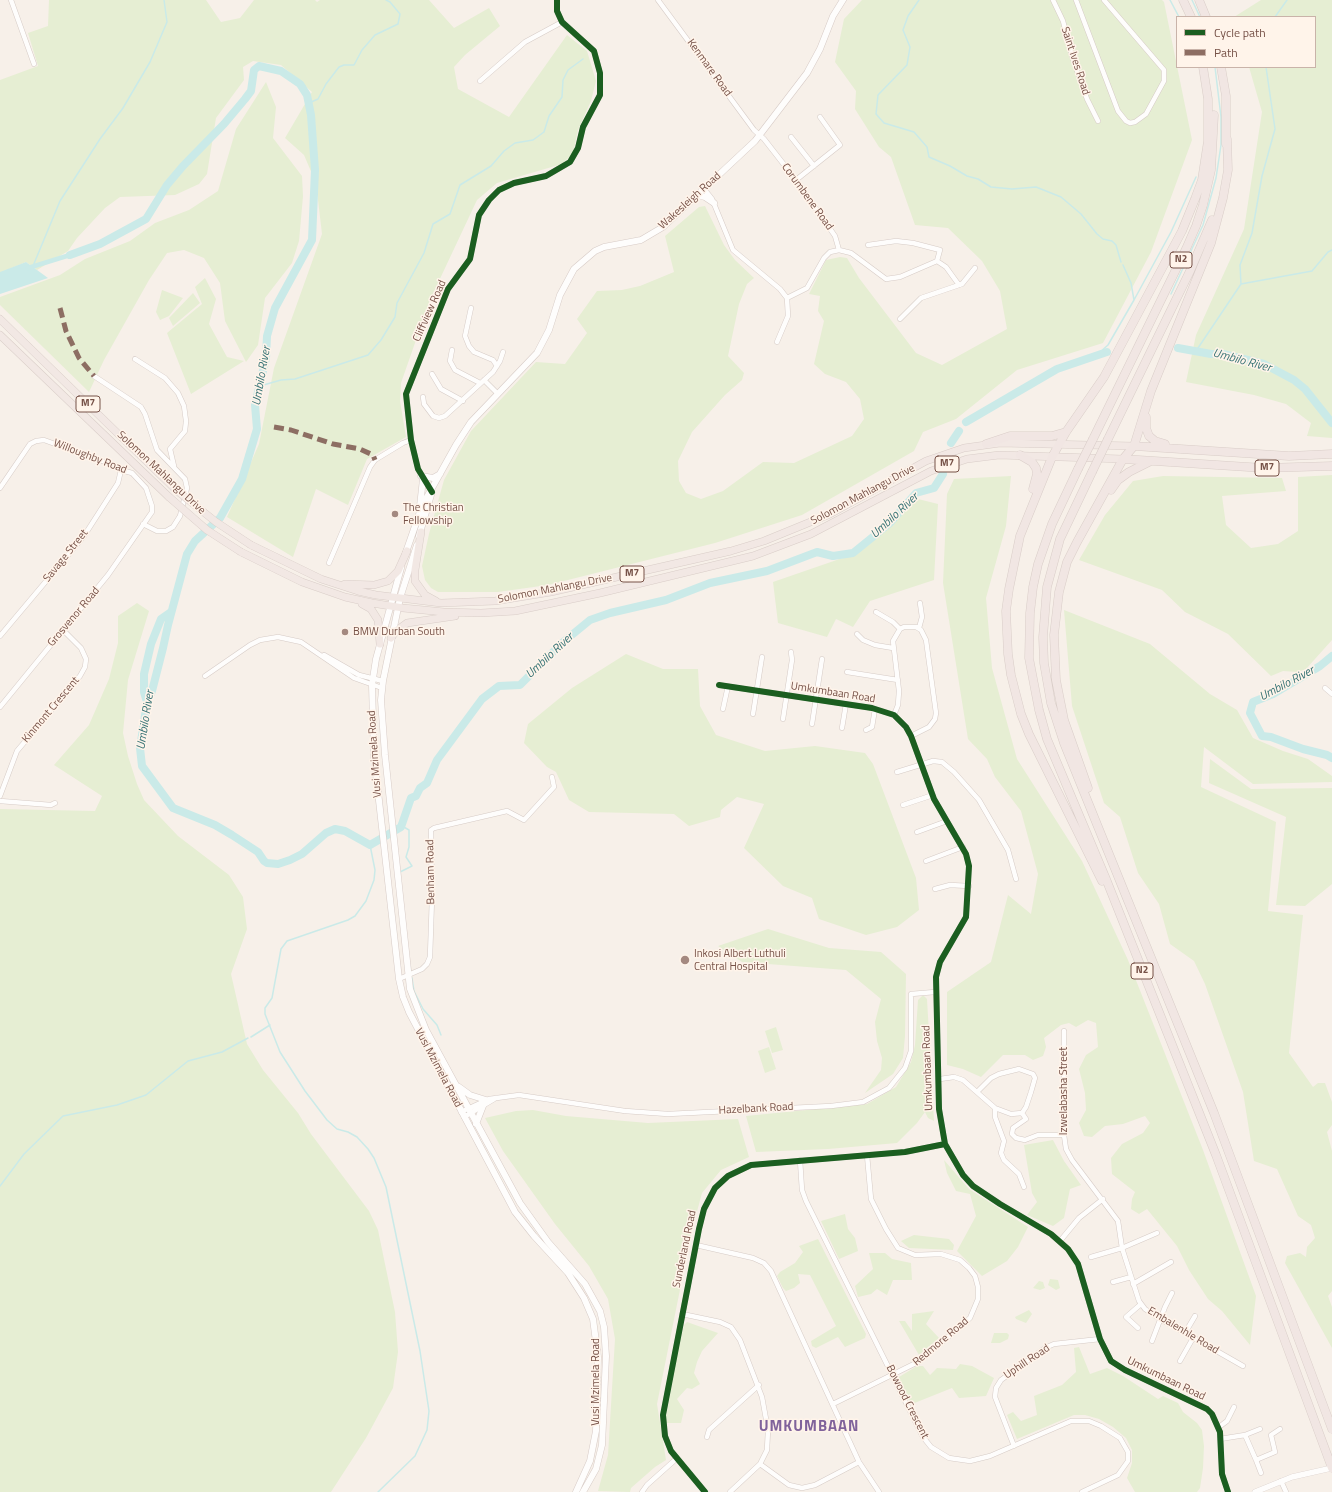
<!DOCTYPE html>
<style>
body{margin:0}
#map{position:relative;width:1332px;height:1492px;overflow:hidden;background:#f7f0e9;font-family:"Titillium Web",sans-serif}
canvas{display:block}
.legend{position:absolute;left:1176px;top:16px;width:140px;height:52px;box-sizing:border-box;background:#fff4ea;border:1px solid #c9b3a9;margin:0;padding:5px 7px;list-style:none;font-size:12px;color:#775248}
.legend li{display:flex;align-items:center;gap:8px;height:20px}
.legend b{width:20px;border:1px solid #c9b3a9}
</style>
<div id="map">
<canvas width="1332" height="1492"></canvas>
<ul class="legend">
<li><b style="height:5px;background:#1b5e20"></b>Cycle path</li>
<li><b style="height:5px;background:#8d6e63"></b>Path</li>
</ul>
</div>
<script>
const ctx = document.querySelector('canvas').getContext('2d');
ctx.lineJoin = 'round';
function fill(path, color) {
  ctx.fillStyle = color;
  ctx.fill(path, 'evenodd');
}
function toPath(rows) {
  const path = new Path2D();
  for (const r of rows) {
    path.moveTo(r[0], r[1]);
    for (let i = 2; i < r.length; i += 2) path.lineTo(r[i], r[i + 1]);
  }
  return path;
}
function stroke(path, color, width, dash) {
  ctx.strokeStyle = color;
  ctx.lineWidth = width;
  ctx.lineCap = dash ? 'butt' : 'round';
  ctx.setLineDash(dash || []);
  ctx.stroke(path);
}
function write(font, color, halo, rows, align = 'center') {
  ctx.font = font + ' "Titillium Web",sans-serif';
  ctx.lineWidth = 3;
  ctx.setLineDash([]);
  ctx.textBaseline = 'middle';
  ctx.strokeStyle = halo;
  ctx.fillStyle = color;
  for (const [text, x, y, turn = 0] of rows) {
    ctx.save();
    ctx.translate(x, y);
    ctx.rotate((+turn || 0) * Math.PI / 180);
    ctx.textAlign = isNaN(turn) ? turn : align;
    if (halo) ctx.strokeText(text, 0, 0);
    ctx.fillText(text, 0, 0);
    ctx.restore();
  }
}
fill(toPath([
 [49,0,206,0,221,22,240,18,254,0,315,0,317,2,320,0,429,0,454,28,489,8,500,26,465,55,454,67,458,89,509,117,567,35,587,51,596,81,591,101,578,130,573,153,562,164,497,183,477,200,430,300,401,383,400,401,406,437,367,459,348,505,316,489,293,557,227,517,259,444,274,368,322,234,316,183,304,155,285,138,312,92,281,65,253,61,243,67,244,80,216,118,207,174,199,184,175,195,120,197,105,208,77,238,68,251,37,270,26,262,0,273,0,80,38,66,28,33,48,26],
 [862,0,1162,0,1164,2,1192,140,1151,252,1103,343,1017,370,956,419,923,432,914,451,802,515,715,543,548,585,498,592,438,592,431,588,425,580,422,566,429,534,444,480,471,431,536,362,565,364,587,333,577,319,597,291,622,290,640,286,674,272,665,236,699,207,705,206,724,245,735,260,754,278,747,284,739,304,728,356,744,373,742,380,725,395,692,432,678,461,679,481,686,493,701,499,723,491,763,462,794,463,852,436,864,419,860,399,846,382,825,374,814,364,824,321,818,311,820,296,809,294,826,260,840,257,847,258,859,278,916,353,942,365,1007,329,1000,291,982,261,948,228,915,225,891,157,879,147,855,109,856,91,835,62,844,19],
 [1261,0,1332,0,1332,438,1307,436,1311,423,1286,404,1254,395,1186,382,1196,335,1244,229,1262,112,1249,67,1315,67,1315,17,1234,17],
 [266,82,276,107,273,138,302,176,303,196,299,241,292,263,265,298,258,345,246,362,225,321,220,283,204,258,184,250,167,253,149,280,104,360,89,392,0,305,0,297,60,275,85,259,130,241,155,223,189,210,218,191,236,129],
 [205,278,216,299,209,324,227,357,244,361,191,394,167,333,202,304,195,287],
 [162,290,183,298,169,316,160,320,156,312],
 [193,293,200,303,173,326,169,318],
 [1332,475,1332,640,1306,669,1298,672,1283,671,1271,676,1228,634,1185,612,1162,590,1079,560,1105,515,1133,481,1163,476,1282,478,1286,491,1222,496,1226,525,1251,548,1278,544,1298,531,1298,477],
 [1011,476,1006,526,986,598,992,668,1017,759,1082,861,1128,960,1203,1150,1256,1296,1250,1345,1222,1311,1208,1299,1189,1270,1177,1246,1147,1209,1139,1214,1131,1209,1132,1199,1135,1192,1112,1174,1111,1158,1122,1144,1143,1133,1150,1123,1145,1116,1123,1124,1105,1126,1092,1137,1084,1136,1079,1123,1086,1110,1085,1093,1079,1069,1086,1055,1098,1047,1096,1023,1088,1020,1076,1027,1069,1023,1061,1025,1044,1038,1046,1047,1043,1056,1033,1060,1025,1055,1003,1055,981,1077,963,1069,947,1065,947,992,991,962,1008,895,1031,914,1038,874,1021,811,995,777,987,759,968,739,943,583,947,494,954,479],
 [918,499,938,504,934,580,870,601,853,627,836,619,827,637,778,623,773,582,854,554],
 [137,603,149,611,128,680,123,733,128,756,137,784,144,800,178,836,229,875,243,897,247,929,231,974,247,1044,263,1070,298,1113,311,1134,369,1211,378,1230,385,1264,395,1312,398,1352,393,1388,366,1438,331,1492,0,1492,0,809,95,811,102,796,54,765,89,725,109,679,118,643,118,616],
 [1064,610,1150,644,1210,694,1237,710,1253,738,1283,751,1308,759,1332,776,1332,782,1253,784,1204,747,1201,787,1276,822,1268,911,1303,915,1289,1053,1313,1087,1318,1083,1325,1083,1332,1102,1332,1125,1327,1132,1332,1151,1332,1291,1328,1296,1332,1307,1332,1348,1285,1263,1287,1256,1300,1253,1306,1257,1307,1247,1315,1238,1311,1225,1298,1216,1277,1169,1254,1161,1243,1092,1205,984,1194,961,1170,944,1159,904,1138,873,1120,817,1104,803,1072,706],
 [626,654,663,669,698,669,700,706,716,735,765,751,815,746,865,753,873,764,916,878,919,910,897,927,866,935,819,919,812,898,783,886,744,848,764,804,737,797,721,810,720,817,689,826,674,814,589,812,569,800,556,772,547,767,524,743,528,724,572,688],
 [1210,759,1251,789,1332,788,1332,884,1305,906,1276,905,1286,817,1209,783],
 [768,929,829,948,881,952,906,974,905,1036,903,1058,893,1074,865,1093,881,1070,882,1058,877,1041,875,1022,881,999,846,970,742,962,718,946],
 [923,995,927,999,934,1121,928,1118,925,1112,917,1123,897,1143,828,1149,756,1152,746,1116,867,1104,896,1087,911,1062,915,1045,918,1000],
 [776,1027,783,1050,772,1053,765,1031],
 [769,1047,776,1069,765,1073,758,1051],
 [533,1110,566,1116,648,1123,738,1119,749,1157,721,1170,702,1193,692,1230,657,1404,666,1460,655,1467,631,1488,630,1492,598,1491,608,1455,615,1339,608,1299,589,1266,555,1224,503,1151,485,1118,516,1111],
 [1053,1140,1064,1161,1081,1185,1070,1189,1064,1218,1053,1226,1027,1215,1037,1202,1032,1193,1024,1145],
 [944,1160,969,1189,1028,1227,1018,1247,1007,1261,982,1276,957,1251,976,1216,970,1194,956,1191,947,1173],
 [845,1214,848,1229,855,1238,858,1251,839,1259,821,1221],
 [914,1235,949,1239,954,1245,953,1250,909,1248,901,1241],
 [818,1239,866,1334,865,1338,845,1347,838,1337,816,1348,812,1346,811,1341,836,1326,810,1275,798,1274,800,1283,794,1288,786,1291,783,1288,777,1276,780,1272,795,1263,803,1252,799,1246],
 [869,1253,885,1253,892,1259,911,1263,912,1280,893,1280,887,1295,877,1289,871,1294,858,1297,855,1286,873,1269],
 [1050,1279,1058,1280,1060,1288,1056,1290,1048,1285],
 [1039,1281,1043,1282,1045,1288,1040,1290,1033,1288],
 [1029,1310,1032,1314,1026,1323,1016,1319,1015,1317],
 [934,1311,926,1324,939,1338,919,1355,899,1321,905,1321,912,1331,912,1314],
 [687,1322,718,1333,702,1351,697,1362,694,1373,700,1384,692,1389,687,1388,677,1399,684,1410,681,1423,665,1423,677,1355,684,1325],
 [994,1333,1007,1333,1009,1335,1008,1339,1000,1343,991,1343],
 [1079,1347,1090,1374,1107,1368,1123,1376,1158,1399,1163,1396,1178,1403,1183,1412,1197,1423,1202,1430,1204,1446,1203,1468,1200,1488,1197,1492,1135,1492,1127,1478,1132,1463,1132,1450,1126,1438,1113,1427,1099,1419,1085,1415,1074,1415,1017,1439,1007,1415,1013,1412,1021,1421,1037,1415,1034,1396,1062,1385,1076,1372,1074,1348],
 [960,1364,972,1366,994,1378,986,1396,959,1398,952,1388,912,1404,907,1398,899,1381,899,1377,917,1366,923,1366,930,1375,937,1368,956,1369]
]), '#e6eed3');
fill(toPath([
 [26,262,48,278,0,294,0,272]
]), '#caeae8');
stroke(toPath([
 [919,0,908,16,903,30,910,47,907,65,878,95,876,114,884,123,914,132,927,147,929,157,950,166,967,176,978,179,991,187,1012,189,1036,187,1061,197,1081,214,1097,234,1103,239,1112,241,1116,245,1121,262],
 [1170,0,1179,17],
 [1192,0,1200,17],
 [1275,17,1287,0],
 [309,103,318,99,326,84,339,67,344,65,354,65,362,50,375,35,398,24,400,14,390,2,386,0],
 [33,266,60,201,100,139,123,108,150,62,167,22,164,0],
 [1241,284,1312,271,1328,252,1332,250],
 [1171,294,1203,225,1216,178,1221,145,1221,117,1215,67],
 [1134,300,1171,232,1196,177],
 [1196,351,1241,284,1240,265,1252,233,1262,176,1275,129,1266,67],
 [1099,353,1108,345,1134,300,1131,283,1123,265],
 [260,386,281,380,295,379,368,355,381,340,395,317,397,303,424,253,433,224,450,214,460,185,491,166,504,151,515,143,533,140,544,132,549,116,562,97,563,80,568,70,583,59],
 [370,845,375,870,374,880,366,901,355,916,348,920,287,941,281,949,272,998,265,1008,265,1014,280,1052,305,1091,327,1120,337,1129,348,1132,357,1137,368,1149,374,1158,386,1187,420,1351,429,1411,427,1430,415,1456,378,1492],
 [400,872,412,866,406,857,409,847,409,830,402,826],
 [412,978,414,991,423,1009,437,1025,441,1035],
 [251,1037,270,1025],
 [0,1186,24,1154,63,1116,117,1105,146,1095,188,1061,222,1052,248,1038]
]), '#caeae8', 1.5);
stroke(toPath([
 [28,268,70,255]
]), '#caeae8', 4.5);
stroke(toPath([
 [70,255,100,244,146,219,167,185,183,166,224,124,245,99,251,91,254,70,259,66,281,71,300,84,307,95,311,115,315,170,312,240,275,308,267,336,266,358,255,405,257,429,242,479,220,518,195,541,187,554,168,625,163,648,152,691,147,702,140,748,142,766,173,808,215,825,232,835,258,852,264,861,267,863,278,864,290,860,302,854,326,833,335,829,345,831,370,845,401,827,411,798,416,796,420,788,427,783,437,760,482,699,499,686,520,685,562,643,590,620,610,613,666,600,710,583,767,571,817,552,833,556,853,553,890,523,916,493,934,488,943,474],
 [1178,348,1211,354,1223,354,1264,364,1294,380,1305,389,1332,423],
 [966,422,1057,369,1107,352],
 [951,443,959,431],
 [1332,656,1320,666,1273,694,1253,702,1250,713,1262,736,1271,737,1303,749,1327,755,1332,758],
 [147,702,144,692,144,674,151,644,161,619,171,612]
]), '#caeae8', 8);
const minor = toPath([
 [11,0,34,64],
 [658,0,754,130,764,139,796,180,835,236,839,250],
 [1053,0,1063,21,1072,56,1087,99,1098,121],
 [1076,0,1118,111,1126,121,1130,123,1135,122,1146,114,1164,81,1164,70,1104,0],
 [480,81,525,42,562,22],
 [791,137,814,166],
 [796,180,840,145,820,117],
 [704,189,712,199,733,250,780,289,787,298,788,316,777,342],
 [868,245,896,241,913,243,940,250,937,261],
 [787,298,807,288,824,258,830,252,839,250,851,253,886,279,900,277,937,261,946,267,959,285],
 [471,308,465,336,469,346,474,352,493,360,497,366],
 [900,319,921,298,962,284,975,268],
 [452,350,450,361,455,370,480,383],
 [135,359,165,378,178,393,184,406,186,421,185,431,170,449,174,466],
 [432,374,441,389,463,401],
 [94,376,141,407,145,414,157,450,185,479,187,488,180,516,173,527,166,531,157,531,143,524],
 [484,380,498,394],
 [423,397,424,404,433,416,439,418,445,416,493,372,500,361,503,352],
 [0,488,30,444,36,441,44,440,116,466,121,470,132,473,146,488,152,506,152,512,108,575,0,707],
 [432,492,418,469,411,440,406,394,448,289,470,259,479,215,489,200,499,190,514,183,546,176,570,162,578,148,583,127,600,95,600,73,594,51,562,22,557,11,557,0],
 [329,563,370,467,375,460,403,443,411,440],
 [876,612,893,622,900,629],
 [919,628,922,617,920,603],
 [857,634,863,640,875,645,893,648],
 [0,636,84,536,118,483,121,470],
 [324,655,359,675,383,681],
 [847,672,898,680],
 [205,676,250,645,260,640,278,637,301,642,354,678,382,688],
 [719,685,872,708,894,715,906,727,911,736,934,799,966,854,969,866,966,917,940,962,936,977,939,1109,945,1144,963,1175,973,1186,1000,1204,1051,1234,1068,1249,1078,1264,1100,1339,1111,1361,1125,1370,1207,1409,1212,1414,1220,1432,1222,1474,1228,1492],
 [1325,688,1332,694],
 [723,709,728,686],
 [753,714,762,657],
 [894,715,898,705,899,691,893,641,900,629,904,627,916,627,921,630,926,640,936,713,935,719,929,727,911,736],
 [783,719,792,660,791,652],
 [812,724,822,659],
 [842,728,846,704],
 [866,730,872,727,875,709],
 [897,772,933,761,942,762,954,772,979,800,1008,850,1016,879],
 [0,796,17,751,80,676,85,667,86,659,81,648,63,630],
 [0,801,51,805,55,803],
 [903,805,933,795],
 [917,832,947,821],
 [926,861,963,847],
 [935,889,950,885,969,886],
 [399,979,422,969,427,964,430,957,432,898,431,830,434,828,507,811,524,820,554,787,552,777],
 [1064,1031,1064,1135,1066,1149,1072,1160,1118,1221,1122,1248,1139,1301,1145,1309,1157,1317,1243,1366],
 [940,1079,954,1077,963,1080,995,1108,995,1117,1004,1141,1001,1153,1004,1160,1019,1174,1024,1187],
 [977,1092,991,1078,999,1074,1019,1069,1033,1074,1035,1078,1031,1092,1026,1107,1022,1113,1011,1114,995,1108],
 [461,1112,489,1099,519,1095,625,1111,668,1114,831,1106,863,1102,889,1088,905,1068,911,1051,911,994,935,992],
 [1022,1113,1026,1119,1013,1128,1012,1134,1016,1138,1025,1140,1038,1135,1064,1135],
 [464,1117,496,1098],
 [800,1160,802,1190,806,1201,923,1437,931,1447,949,1458,970,1461,990,1456,1071,1421,1089,1421,1101,1426,1120,1438,1128,1452,1128,1461,1118,1475,1082,1492],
 [1060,1241,1079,1218,1103,1199],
 [696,1245,753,1258,764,1263,771,1271,859,1462,879,1492],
 [1091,1257,1122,1248,1157,1233],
 [1113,1282,1131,1277],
 [1133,1284,1171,1262],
 [682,1314,720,1322,731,1327,740,1340,762,1397,768,1430,767,1450,760,1464,730,1492],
 [1138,1328,1126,1317,1141,1304],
 [1185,1333,1195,1316],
 [1152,1341,1165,1307,1172,1293],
 [1180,1361,1193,1338],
 [833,1404,920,1361,970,1318,978,1299,978,1287,975,1276,969,1268,960,1260,941,1254,915,1255,898,1248,886,1229,871,1199,867,1155],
 [1219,1427,1227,1421,1234,1407],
 [1245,1435,1260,1429],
 [707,1437,709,1430,759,1385],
 [1220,1439,1245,1435,1256,1460,1275,1452,1271,1435,1280,1429],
 [1014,1446,995,1397,996,1388,1001,1380,1045,1348,1054,1344,1100,1339],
 [1256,1460,1261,1473],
 [760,1464,789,1485,802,1488,815,1485,859,1462],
 [1281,1481,1286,1492],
 [642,1492,647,1485,676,1459],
 [705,1492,671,1451,665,1436,663,1415,699,1229,704,1209,715,1188,728,1176,751,1165,905,1152,945,1144]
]);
const tertiary = toPath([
 [1255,1492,1292,1477,1332,1468]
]);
const secondary = toPath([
 [698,195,705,197,714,203],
 [421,476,433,478,440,474],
 [420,506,423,479],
 [419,536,431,495],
 [417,545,400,598,383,681,381,700,385,755,410,989,426,1030,520,1203,548,1242,585,1284,600,1311,604,1327,606,1356,602,1445,596,1469,583,1492],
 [405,555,422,506,456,445,471,422,537,353,549,330,560,295,574,269,595,251,604,247,641,240,663,227,755,141,807,73,820,49,833,16,843,0],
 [401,568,376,659,372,685,374,756,399,979,403,997,409,1012,515,1212,534,1236,568,1273,584,1298,593,1319,598,1357,596,1431,590,1461,576,1492],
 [459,1087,470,1095,486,1100],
 [476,1124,483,1106]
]);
const trunk = toPath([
 [0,319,176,490],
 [0,335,169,497],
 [421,532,415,570,415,581,425,595,436,601],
 [251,545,321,579,358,591,376,595,441,603,495,601,551,592,731,551,764,541,830,514,926,461,964,448,1000,443,1134,446],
 [241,552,302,582,345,597,372,603,403,608,444,612,481,613,515,611,600,593,753,556,811,534,931,471,967,459,999,455,1123,459],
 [345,584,374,585,388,581,398,571,407,551],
 [362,604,371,609,378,620,380,644],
 [391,638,396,631,407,623,455,616]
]);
const motorway = toPath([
 [1183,0,1191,17],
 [1199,0,1206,17],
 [1221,67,1226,96,1226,144],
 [1146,417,1146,428,1149,436,1155,441,1165,444],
 [1093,439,1186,249,1196,226,1203,205,1211,170,1214,115],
 [1108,439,1190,271,1212,220],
 [986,444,1010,436,1052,436,1066,432],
 [1134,446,1289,456,1332,454],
 [1020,455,1032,462,1036,468,1037,474,1033,489],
 [1123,459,1264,468,1332,466],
 [1078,469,1052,524,1038,564,1033,587,1030,613,1029,658,1039,710,1047,739,1106,879,1216,1155,1332,1468],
 [1092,472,1060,539,1047,587,1043,637,1044,663,1051,703,1064,743,1214,1113,1332,1429],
 [1111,490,1118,480,1129,472,1149,462],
 [1088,788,1064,720,1056,680,1054,635,1059,592,1067,562,1077,542,1123,459,1134,446,1151,391,1211,243,1223,198,1228,170,1227,139],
 [1102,881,1029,734,1021,714,1011,675,1008,654,1006,611,1009,589,1020,536,1052,457,1066,432,1104,377,1182,231,1195,199,1202,180,1208,141,1208,99,1203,67]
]);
stroke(minor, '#d6cbc6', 5.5);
stroke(tertiary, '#d6cbc6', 6);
stroke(secondary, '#d7cbc6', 7);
stroke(trunk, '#d9cdc8', 8);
stroke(motorway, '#d9cdc8', 9);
stroke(minor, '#fefdfc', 4.5);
stroke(tertiary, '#fefdfc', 5.5);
stroke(secondary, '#fefdfc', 6);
stroke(trunk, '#f2e8e4', 7);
stroke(motorway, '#f1e6e3', 8);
const trunkBridge = toPath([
 [176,490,216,522,251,545],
 [169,497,207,530,241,552]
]);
const motorwayBridge = toPath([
 [1078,469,1093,439],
 [1092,472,1108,439]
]);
stroke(trunkBridge, '#d9cdc8', 8, []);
stroke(motorwayBridge, '#d9cdc8', 9, []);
stroke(trunkBridge, '#f2e8e4', 7);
stroke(motorwayBridge, '#f1e6e3', 8);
stroke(toPath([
 [60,308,66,331,79,358,94,376],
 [274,427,291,430,333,444,360,449,373,455,375,460]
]), '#8d6e63', 5, [10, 5]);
stroke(toPath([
 [432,492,418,469,411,440,406,394,448,289,470,259,479,215,489,200,499,190,514,183,546,176,570,162,578,148,583,127,600,95,600,73,594,51,562,22,557,11,557,0],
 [719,685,872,708,894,715,906,727,911,736,934,799,966,854,969,866,966,917,940,962,936,977,939,1109,945,1144,963,1175,973,1186,1000,1204,1051,1234,1068,1249,1078,1264,1100,1339,1111,1361,1125,1370,1207,1409,1212,1414,1220,1432,1222,1474,1228,1492],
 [705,1492,671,1451,665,1436,663,1415,699,1229,704,1209,715,1188,728,1176,751,1165,905,1152,945,1144]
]), '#1b5e20', 6);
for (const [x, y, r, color] of [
 [395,514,4,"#a48980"],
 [345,632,4,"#a48980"],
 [685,960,5,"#a48980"]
]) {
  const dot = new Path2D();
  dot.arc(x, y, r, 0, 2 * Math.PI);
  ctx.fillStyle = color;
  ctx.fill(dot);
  stroke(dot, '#fff4ea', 1.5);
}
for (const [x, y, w] of [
 [1181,260,22],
 [88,404,24],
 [947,464,24],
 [1267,468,24],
 [632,574,24],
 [1142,971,22]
]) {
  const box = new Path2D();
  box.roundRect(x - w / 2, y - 8, w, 16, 3);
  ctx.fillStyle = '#fff4ea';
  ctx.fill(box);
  stroke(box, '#775248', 1);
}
write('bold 10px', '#775248', null, [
 ["N2",1181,260],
 ["M7",88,404],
 ["M7",947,464],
 ["M7",1267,468],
 ["M7",632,574],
 ["N2",1142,971]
]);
write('11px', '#775248', '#fff4ea', [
 ["Saint Ives Road",1075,61,72],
 ["Kenmare Road",709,68,54],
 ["Corumbene Road",807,197,54],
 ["Wakesleigh Road",690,201,-42],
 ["Cliffview Road",430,311,-66],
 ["Willoughby Road",90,457,21],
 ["Solomon Mahlangu Drive",161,473,43],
 ["Solomon Mahlangu Drive",863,495,-28],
 ["Savage Street",66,556,-51],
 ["Solomon Mahlangu Drive",555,589,-11],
 ["Grosvenor Road",74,617,-50],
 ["Umkumbaan Road",833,693,9],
 ["Kinmont Crescent",51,710,-50],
 ["Vusi Mzimela Road",375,754,-94],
 ["Benham Road",431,872,-91],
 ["Vusi Mzimela Road",438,1068,62],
 ["Umkumbaan Road",928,1068,-92],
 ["Izwelabasha Street",1064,1091,-90],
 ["Hazelbank Road",756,1109,-3],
 ["Sunderland Road",685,1249,-78],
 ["Embalenhle Road",1183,1331,31],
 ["Redmore Road",941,1342,-40],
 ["Uphill Road",1027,1362,-34],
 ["Umkumbaan Road",1166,1379,26],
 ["Vusi Mzimela Road",596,1382,-90],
 ["Bowood Crescent",907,1402,63]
]);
write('11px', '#775248', '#fff4ea', [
 ["The Christian",403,508],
 ["Fellowship",403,521],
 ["BMW Durban South",353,632],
 ["Inkosi Albert Luthuli",694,954],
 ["Central Hospital",694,967]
], 'left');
write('italic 12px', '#387476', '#fff4ea', [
 ["Umbilo River",1242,361,15],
 ["Umbilo River",262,376,-80],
 ["Umbilo River",895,516,-43],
 ["Umbilo River",550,656,-43],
 ["Umbilo River",1287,684,-28],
 ["Umbilo River",146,720,-81]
]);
ctx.letterSpacing = '1px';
write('bold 15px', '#80639b', '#fff4ea', [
 ["UMKUMBAAN",809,1427]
]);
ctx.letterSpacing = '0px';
</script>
